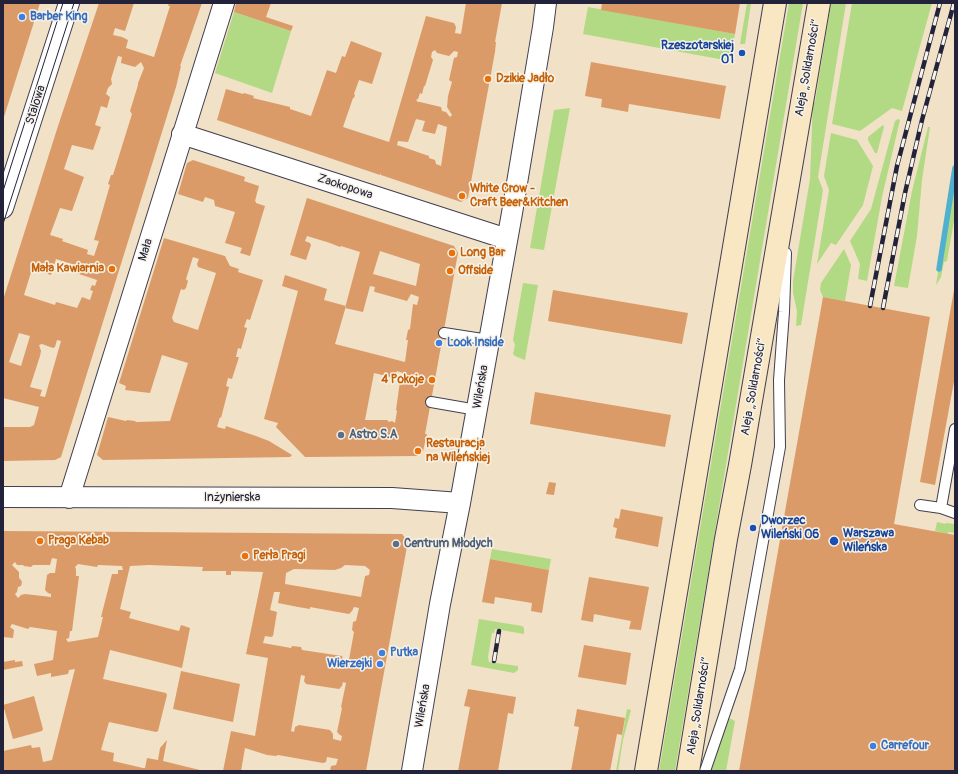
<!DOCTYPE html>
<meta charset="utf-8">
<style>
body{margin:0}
#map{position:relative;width:958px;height:774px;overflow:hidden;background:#f1e1c6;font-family:Pangolin,sans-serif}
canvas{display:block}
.frame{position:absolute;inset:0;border:4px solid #22223b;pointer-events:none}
</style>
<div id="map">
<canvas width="958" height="774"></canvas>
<div class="frame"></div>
</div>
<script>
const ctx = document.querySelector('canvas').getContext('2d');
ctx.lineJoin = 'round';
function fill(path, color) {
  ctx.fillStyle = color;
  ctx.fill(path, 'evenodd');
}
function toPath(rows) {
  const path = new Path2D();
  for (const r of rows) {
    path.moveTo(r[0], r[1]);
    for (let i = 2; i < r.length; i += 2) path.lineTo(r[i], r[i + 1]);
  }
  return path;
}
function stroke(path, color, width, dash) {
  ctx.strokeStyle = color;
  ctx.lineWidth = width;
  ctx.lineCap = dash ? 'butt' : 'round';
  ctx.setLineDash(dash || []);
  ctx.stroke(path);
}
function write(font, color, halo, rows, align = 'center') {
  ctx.font = font + ' Pangolin,sans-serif';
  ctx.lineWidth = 3;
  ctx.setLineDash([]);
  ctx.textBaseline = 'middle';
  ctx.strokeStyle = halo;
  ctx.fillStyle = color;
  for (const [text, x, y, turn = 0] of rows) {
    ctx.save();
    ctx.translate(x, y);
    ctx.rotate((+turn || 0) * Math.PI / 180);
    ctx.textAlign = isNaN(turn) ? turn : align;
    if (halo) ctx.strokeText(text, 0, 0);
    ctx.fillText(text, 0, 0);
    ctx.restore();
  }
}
fill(toPath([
 [747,3,751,3,745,44,740,44],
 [789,3,803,3,675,771,659,771],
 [831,3,846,3,818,177,823,190,801,325,796,326,797,311,793,293,793,281,810,179,813,102,815,102],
 [852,3,932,3,902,111,892,108,860,131,832,124],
 [588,7,735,34,730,61,583,34],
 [234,12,291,31,272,93,215,73],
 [570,108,544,250,530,248,554,110],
 [898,119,900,120,882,197,867,281,858,279,860,264,850,241,871,209,895,121],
 [883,125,884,127,877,153,875,153,868,140,868,137],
 [928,127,930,127,922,180,917,236,908,288,894,286,912,191],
 [831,133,857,140,873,166,863,205,836,245,831,243,817,264,829,190,824,176],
 [955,168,955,215,947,261,944,262,941,277,936,285],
 [844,249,851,265,845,301,823,297,820,290,821,283],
 [523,283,538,285,525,360,515,356,513,354,515,345,513,340],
 [937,522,945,524,946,523,955,524,955,533,948,532,948,534,935,531],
 [492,549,551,559,549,570,490,559],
 [479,619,522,626,524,628,524,634,495,629,494,633,492,633,488,657,489,662,518,666,518,670,514,673,471,665],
 [627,709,631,710,623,740,618,771,616,771],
 [729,718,735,721,726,771,711,771]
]), '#b2da84');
stroke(toPath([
 [939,269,955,168]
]), '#50b0cf', 5.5);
fill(toPath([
 [3,3,40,3,3,120],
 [99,3,134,3,125,31,115,28,113,35,122,37,128,40,126,48,154,57,170,6,168,6,169,3,202,3,180,66,181,66,176,87,61,457,55,460,3,461,3,427,30,427,34,425,39,407,3,398,3,300,58,126],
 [118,56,122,57,121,63,135,67,141,62,144,68,138,83,138,85,130,111,132,114,113,175,111,175,108,184,110,185,94,240,99,241,94,256,87,254,88,250,62,241,63,239,50,235,60,208,72,211,84,177,64,169,72,145,93,150,101,127,95,125,101,106,107,108,110,97,106,94,108,88,112,84,111,79],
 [56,259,78,266,76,273,97,280,95,286,92,285,90,290,93,291,90,300,82,297,77,308,56,302,55,305,24,295,32,269,51,275],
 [19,333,30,336,21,366,9,362],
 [57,340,61,341,45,397,40,396,42,390,30,387,40,356,41,351,39,345,42,344,53,348,55,347],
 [236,3,271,3,266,17,293,26,291,31,234,12],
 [466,3,502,3,495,42,496,42,495,52,468,198,461,202,381,175,380,173,380,175,217,120,226,89,243,94,244,93,254,96,253,98,290,107,290,109,311,116,327,70,336,73,342,56,345,57,351,41,382,53,372,84,359,80,354,94,355,95,354,98,353,98,343,127,389,142,426,16,454,23,456,27,455,33,461,34],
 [435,50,437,53,449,56,454,51,458,52,457,57,454,58,449,80,452,82,448,96,447,107,452,115,450,117,446,112,442,111,441,107,420,102,418,102,416,100,418,99,420,93,422,94,424,86,425,86,433,60,431,57,432,52],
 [416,119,425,121,422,131,435,134,438,124,447,127,441,166,436,164,435,160,429,158,429,156,397,145,398,141,408,142],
 [602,3,740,3,735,34,601,10],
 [591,62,726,86,720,119,629,104,628,112,601,107,602,99,585,96],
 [193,160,245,177,244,181,259,186,255,201,256,202,256,203,265,206,250,256,240,253,242,248,225,243,235,212,215,206,214,200,205,197,203,202,178,194,187,163],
 [307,198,454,246,458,253,425,434,427,434,423,451,417,456,305,457,276,427,278,423,264,419,298,291,282,286,285,275,327,289,324,300,346,306,335,344,405,362,408,340,406,340,408,330,410,329,413,304,417,305,419,297,411,294,407,301,375,292,374,291,375,287,370,286,363,312,345,308,360,252,341,246,340,247,330,243,307,236,305,241,310,243,311,245,306,260,290,255],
 [380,251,420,264,416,286,373,274],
 [397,371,406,374,405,380,402,380,400,381,396,410,397,411,395,423,392,421,389,422,387,420,365,420,374,373,395,378],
 [164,238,225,256,230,266,239,269,238,272,263,280,250,320,247,319,244,327,247,328,241,349,238,348,236,357,239,357,232,379,228,378,226,386,229,387,221,418,220,417,217,427,225,429,226,426,256,436,269,441,292,455,290,457,103,460,97,455,108,417,126,421,127,420,135,421,136,422,170,421,174,408,188,363,162,355,150,393,125,390,126,386,119,383],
 [193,257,199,259,197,264,198,267,216,273,198,330,174,322,172,318,181,289,184,290,186,288,188,281,186,279],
 [553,290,688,313,682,344,548,321],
 [954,290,955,376,935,485,920,482],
 [823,297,930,317,894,524,955,535,955,771,739,771],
 [535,392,671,415,665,447,530,424],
 [549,482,556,483,554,495,546,494],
 [621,509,663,517,658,547,615,538,617,528,613,527,615,518,619,519],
 [3,531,402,534,408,541,366,771,330,771,331,766,336,765,338,759,327,757,326,762,323,763,278,755,276,756,267,755,245,748,241,771,223,771,231,731,255,736,268,658,246,654,263,572,231,571,231,575,226,575,226,571,202,571,203,567,149,565,130,566,120,609,131,612,129,618,140,621,179,631,181,625,190,628,182,668,110,650,103,679,166,693,167,695,158,731,156,732,109,722,101,750,114,753,113,761,143,768,145,768,147,758,158,760,160,748,167,740,163,761,204,771,85,771,80,770,79,771,3,771,3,751,31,745,32,748,40,747,43,762,52,760,75,669,69,670,68,674,51,677,51,673,37,676,34,664,53,660,57,631,30,627,28,629,12,624,10,627,14,630,13,638,3,637],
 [52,558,57,559,55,573,50,573,47,575,45,590,48,593,51,594,51,597,25,594,21,595,18,598,15,594,17,592,18,587,21,586,22,582,21,580,19,578,19,572,12,565,15,562,17,565,23,565,24,566,31,567,33,565,50,565],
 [78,564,97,567,98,565,122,566,123,570,118,570,118,574,112,574,101,617,103,617,98,637,68,642,66,639,69,638,70,631,72,631,79,576,76,576,76,569,75,567],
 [345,565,365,566,370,570,369,575,365,576,361,597,285,584,286,573,294,569,335,570,341,568],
 [274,592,280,592,278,603,298,607,310,609,310,607,349,614,352,611,354,607,359,608,356,621,353,622,352,630,354,632,348,665,342,664,343,659,342,656,302,650,301,647,292,646,291,648,263,643,265,636,271,637,273,636,277,612,270,610],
 [301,675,305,676,304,681,306,684,339,689,342,686,343,682,346,683,341,707,342,708,337,732,340,735,342,736,341,741,333,739,333,734,330,730,299,725,295,727,294,732,291,731],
 [490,559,549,570,542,613,531,611,532,603,495,597,494,604,482,602],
 [589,577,649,587,641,630,629,629,631,621,594,614,593,622,581,620],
 [584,645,631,653,626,685,578,677],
 [15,660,15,662,22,661,23,666,3,670,3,662],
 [181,671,240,684,233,722,173,709],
 [468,689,516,697,513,714,508,713,498,771,458,771,470,707,464,706],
 [34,696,43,729,42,731,13,739,3,705],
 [577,709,625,718,622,735,617,734,610,771,571,771,579,727,574,726]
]), '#db9b68');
const service = toPath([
 [444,333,489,340],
 [431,402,477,410],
 [920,505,941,508,955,513],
 [941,508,955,429],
 [705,771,740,669,780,447,779,380,784,312,786,253]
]);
const minor = toPath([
 [182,134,507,239],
 [3,208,69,3],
 [3,497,392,498,460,503],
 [69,498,224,3],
 [412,771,440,604,460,503,512,213,543,27,546,3]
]);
const secondary = toPath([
 [646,771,775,3],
 [688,771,726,539,740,465,819,3]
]);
stroke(service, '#413f50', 12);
stroke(minor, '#413f50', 22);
stroke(secondary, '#413f50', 24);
stroke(service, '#fff', 10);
stroke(minor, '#fff', 20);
stroke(secondary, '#f9e7c3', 22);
stroke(toPath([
 [3,191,63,3],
 [3,224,74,3]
]), '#22223b', 1);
const rail = toPath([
 [870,306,897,166,940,3],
 [883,308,905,193,922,120,954,3],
 [494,661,499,631]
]);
stroke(rail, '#22223b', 4.5);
stroke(rail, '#f7f3e8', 3, [9]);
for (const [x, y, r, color] of [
 [22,17,4,"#3f7fe0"],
 [742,53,4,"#1a4fb4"],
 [488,79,4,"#e8710a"],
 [462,196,4,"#e8710a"],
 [452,253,4,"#e8710a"],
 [112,269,4,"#e8710a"],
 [450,271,4,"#e8710a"],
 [439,343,4,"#3f7fe0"],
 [432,380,4,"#e8710a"],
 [341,435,4,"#5c6f8a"],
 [418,451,4,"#e8710a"],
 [753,528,4,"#1a4fb4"],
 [40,541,4,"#e8710a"],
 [834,541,5,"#1a4fb4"],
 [396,544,4,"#5c6f8a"],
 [245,556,4,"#e8710a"],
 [382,653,4,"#3f7fe0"],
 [380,664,4,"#3f7fe0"],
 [873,746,4,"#3f7fe0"]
]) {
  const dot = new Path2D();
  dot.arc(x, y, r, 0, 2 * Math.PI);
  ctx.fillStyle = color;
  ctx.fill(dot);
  stroke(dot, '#f7f3e8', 1.5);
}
write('bold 12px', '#366cbe', '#f7f3e8', [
 ["Barber King",30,17],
 ["Look Inside",447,343],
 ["Putka",390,653],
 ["Wierzejki",372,664,"right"],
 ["Carrefour",881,746]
], 'left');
write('bold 12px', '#164399', '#f7f3e8', [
 ["Rzeszotarskiej",734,46,"right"],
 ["01",734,60,"right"],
 ["Dworzec",761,521],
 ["Wileński 06",761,535],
 ["Warszawa",843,534],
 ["Wileńska",843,548]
], 'left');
write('12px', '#22223b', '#f7f3e8', [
 ["Aleja „Solidarności”",808,68,-80],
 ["Stalowa",36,105,-72],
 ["Zaokopowa",345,187,18],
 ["Mała",146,250,-73],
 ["Wileńska",481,387,-80],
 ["Aleja „Solidarności”",754,387,-80],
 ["Inżynierska",232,498],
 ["Wileńska",423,706,-80],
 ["Aleja „Solidarności”",699,706,-81]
]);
write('bold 12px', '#c56008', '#f7f3e8', [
 ["Dzikie Jadło",496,79],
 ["White Crow -",470,189],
 ["Craft Beer&Kitchen",470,203],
 ["Long Bar",460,253],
 ["Mała Kawiarnia",104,269,"right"],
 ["Offside",458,271],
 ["4 Pokoje",424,380,"right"],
 ["Restauracja",426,444],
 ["na Wileńskiej",426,458],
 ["Praga Kebab",48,541],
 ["Perła Pragi",253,556]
], 'left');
write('bold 12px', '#4e5e75', '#f7f3e8', [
 ["Astro S.A",349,435],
 ["Centrum Młodych",404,544]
], 'left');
</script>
